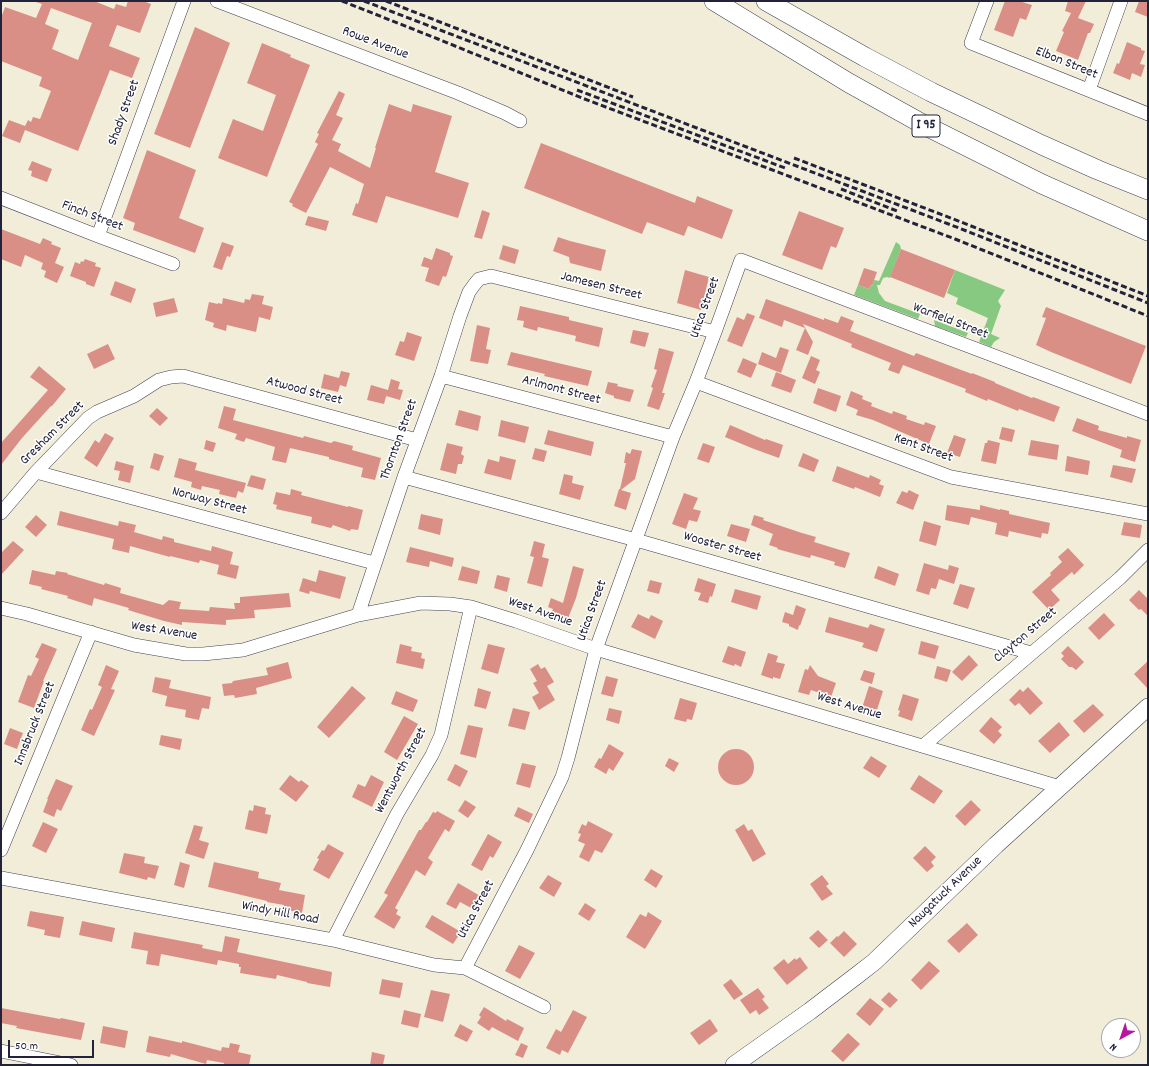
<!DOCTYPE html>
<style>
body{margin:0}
#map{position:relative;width:1149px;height:1066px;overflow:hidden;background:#f2edd8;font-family:Dekko,sans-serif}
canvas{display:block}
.frame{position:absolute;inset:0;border:2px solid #22223b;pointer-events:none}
.north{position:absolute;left:1101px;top:1018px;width:40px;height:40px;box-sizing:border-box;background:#fff;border:1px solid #a7a7b1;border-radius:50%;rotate:220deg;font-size:11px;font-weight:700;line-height:16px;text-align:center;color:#22223b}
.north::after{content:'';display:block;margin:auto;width:14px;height:18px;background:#b5179e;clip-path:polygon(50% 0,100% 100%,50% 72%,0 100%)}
.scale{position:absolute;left:8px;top:1040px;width:86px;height:18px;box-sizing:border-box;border:2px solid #22223b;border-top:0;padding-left:5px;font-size:12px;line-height:14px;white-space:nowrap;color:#22223b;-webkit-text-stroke:3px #fff;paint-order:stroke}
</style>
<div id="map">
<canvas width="1149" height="1066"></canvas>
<div class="frame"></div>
<div class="north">N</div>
<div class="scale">50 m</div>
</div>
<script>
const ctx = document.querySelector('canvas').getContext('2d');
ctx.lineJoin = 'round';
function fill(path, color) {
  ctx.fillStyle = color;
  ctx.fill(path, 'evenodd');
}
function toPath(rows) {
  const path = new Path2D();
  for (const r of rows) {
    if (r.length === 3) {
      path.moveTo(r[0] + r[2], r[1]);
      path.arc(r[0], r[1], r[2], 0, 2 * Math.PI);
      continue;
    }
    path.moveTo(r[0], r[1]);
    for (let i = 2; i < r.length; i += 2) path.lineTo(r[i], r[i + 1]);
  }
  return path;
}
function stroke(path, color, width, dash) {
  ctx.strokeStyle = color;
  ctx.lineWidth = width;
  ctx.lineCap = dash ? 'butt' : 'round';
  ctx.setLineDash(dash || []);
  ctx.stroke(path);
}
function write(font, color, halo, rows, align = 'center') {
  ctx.font = font + ' Dekko,sans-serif';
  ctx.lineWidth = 3;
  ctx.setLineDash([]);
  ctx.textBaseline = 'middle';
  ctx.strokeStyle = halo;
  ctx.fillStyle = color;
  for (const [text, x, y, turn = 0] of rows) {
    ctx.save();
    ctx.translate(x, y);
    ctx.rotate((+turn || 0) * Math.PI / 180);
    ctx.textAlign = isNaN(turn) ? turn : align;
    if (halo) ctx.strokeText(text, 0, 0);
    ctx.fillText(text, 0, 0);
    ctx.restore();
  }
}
fill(toPath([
 [896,242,900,245,901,249,890,278,887,277,883,278,880,285,877,285,879,293,885,301,920,314,918,319,854,295,858,285,869,289,871,285,872,286,874,280,879,281],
 [955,270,1005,290,998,301,1001,306,991,334,1000,338,994,342,991,347,979,342,988,318,956,304,958,298,947,293],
 [934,320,968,333,966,337,935,326]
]), '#88c981');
fill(toPath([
 [36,1,94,1,114,9,116,4,126,7,128,1,143,1,151,4,140,33,117,25,109,46,140,58,132,78,110,70,78,151,25,130,20,143,2,136,9,120,25,126,28,120,31,122,33,117,40,119,51,91,39,86,42,77,1,61,1,18,5,7,36,18,42,4,36,2],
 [51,8,92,23,78,60,52,49,59,30,45,24],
 [1005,1,1019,1,1032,5,1026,20,1020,18,1013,37,994,30],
 [1068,1,1086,1,1078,18,1094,24,1090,33,1088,33,1078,60,1056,51,1064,32,1062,31,1071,13,1065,11],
 [1139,1,1148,1,1148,17,1135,12],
 [195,27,230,43,190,148,154,134],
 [1127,42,1141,48,1141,50,1145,51,1140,64,1145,65,1141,77,1132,73,1130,80,1113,73,1117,63,1119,64],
 [262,43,291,55,290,57,310,65,267,177,218,158,233,119,263,131,276,95,247,83],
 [339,91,345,94,336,115,343,118,332,140,341,144,338,151,370,168,376,148,375,148,389,104,411,112,413,104,452,116,435,172,469,183,458,218,386,196,377,223,352,215,356,203,358,204,364,184,330,167,306,213,292,206,293,204,289,202,318,144,315,142,319,134,317,133],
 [541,143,695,203,697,196,733,210,722,239,688,226,684,236,647,222,642,234,524,188],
 [147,150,196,170,179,218,204,228,195,253,133,230,135,223,123,218],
 [32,161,52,169,47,182,31,176,32,171,28,170],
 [482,210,490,213,482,239,474,237],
 [799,211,844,228,836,248,831,246,822,270,782,255],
 [308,216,329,221,326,231,305,225],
 [1,229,40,244,43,238,52,242,51,244,61,248,55,263,64,267,57,283,44,277,46,271,41,269,43,263,25,255,21,267,1,259],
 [558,237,570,241,606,250,601,271,570,263,569,257,553,251],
 [222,242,234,246,230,257,227,256,222,270,213,267],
 [503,245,519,250,515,264,499,259],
 [436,248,450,253,450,255,453,256,446,277,443,276,439,286,425,281,429,268,421,266,424,257,432,260],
 [901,249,955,270,944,298,890,277],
 [85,259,96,263,95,266,101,268,94,287,86,284,86,282,70,276,75,262,80,264,81,261,83,262],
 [864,268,877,272,872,286,871,285,869,289,858,285],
 [685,270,709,277,701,310,677,303],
 [115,281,136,289,131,303,110,295],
 [252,294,264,296,262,304,273,307,270,320,259,317,256,332,227,325,226,331,213,327,214,323,205,320,209,302,218,304,218,303,222,304,223,298,244,303,245,299,250,300],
 [174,298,178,312,156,317,153,303],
 [766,299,824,320,824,318,838,323,841,316,854,321,850,331,914,356,916,353,972,374,972,373,995,382,995,383,1032,398,1033,397,1060,407,1054,422,1019,409,1018,411,988,399,987,401,965,392,966,389,903,365,899,374,888,370,891,363,851,347,852,344,803,324,813,342,808,355,796,350,805,328,784,320,782,327,759,318],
 [520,306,569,317,569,320,603,328,599,347,575,341,576,336,538,327,537,331,523,327,524,321,517,320],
 [1046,307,1146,346,1131,384,1051,352,1036,345,1046,318,1042,317],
 [747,313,755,316,742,347,727,341,737,317,744,320],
 [477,325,490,328,486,349,491,350,488,364,470,361],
 [633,330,649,333,645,347,630,343],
 [407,332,422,337,414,361,395,355,400,341,404,342],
 [108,344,115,359,94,369,87,354],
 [780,347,789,350,781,373,758,364,762,352,776,358],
 [659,348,674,352,662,393,665,393,659,410,647,406,653,388,651,387,657,370,654,369],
 [511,352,592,371,588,386,544,376,545,374,507,365],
 [811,356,820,360,816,370,820,372,815,384,802,378],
 [743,358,757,364,751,378,737,372],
 [39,366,66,389,52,406,51,406,22,438,1,465,1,443,48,390,30,377],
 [341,371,350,373,346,387,340,385,338,392,321,388,324,374,339,378],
 [776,372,796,380,791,393,771,386],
 [391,379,400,382,398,389,403,390,400,400,386,396,387,393,384,404,367,400,371,385,388,390],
 [608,382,618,384,617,386,634,390,630,402,614,398,614,396,605,393],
 [818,388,841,396,836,412,813,403],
 [851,391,863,396,862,399,872,403,871,406,892,414,893,411,907,416,906,419,924,425,925,422,936,426,929,444,873,420,856,415,858,410,846,405],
 [224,406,236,409,233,420,303,438,304,436,331,443,334,441,353,446,352,450,381,458,375,480,361,477,363,468,329,459,329,457,290,448,286,463,272,460,275,447,246,438,244,442,235,439,237,434,218,428],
 [157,408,168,418,160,426,149,416],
 [459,410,481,416,478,431,455,425],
 [1077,418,1099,426,1098,430,1127,438,1127,436,1141,440,1135,462,1120,457,1122,450,1072,431],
 [501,420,529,427,525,443,498,436],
 [730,425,765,440,766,439,783,445,779,458,754,449,725,437],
 [1002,427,1015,430,1012,442,999,439],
 [548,430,594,442,591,456,544,444],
 [105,433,114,438,97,467,84,458,95,440,99,443],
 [954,435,966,439,960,457,947,453],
 [206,440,216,443,213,452,204,449],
 [988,440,1000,443,996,464,981,461,985,443,987,443],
 [1031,440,1059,445,1057,460,1028,455],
 [447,443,463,447,461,454,464,456,462,464,458,464,456,474,440,470],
 [703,443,715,447,709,463,697,459],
 [535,448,547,451,544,462,532,459],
 [632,449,642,451,635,479,621,490,631,493,626,510,614,506,619,489,620,489,626,463,624,463,626,452,630,454],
 [154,453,164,456,159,471,150,468],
 [803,453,819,460,814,472,798,466],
 [500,456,516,460,511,480,484,473,488,459,499,462],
 [1067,456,1090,461,1088,475,1065,471],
 [179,458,197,463,195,470,246,483,243,493,238,491,236,498,219,494,220,490,202,486,201,490,191,487,192,482,174,477],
 [116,461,134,466,130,483,118,480,120,471,114,470],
 [1113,465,1136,469,1132,483,1110,477],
 [837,466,869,478,870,475,881,480,879,484,884,486,880,497,855,487,854,489,832,481],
 [564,474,573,476,572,483,584,486,580,500,559,494],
 [251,475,266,479,263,490,247,486],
 [291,489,302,492,301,495,348,507,348,506,363,510,358,530,351,529,350,531,333,525,331,528,311,523,312,517,276,509,277,505,273,504,276,492,290,495],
 [909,490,919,495,913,510,896,503,902,491,907,493],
 [684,493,698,498,693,509,701,511,697,522,689,520,686,529,672,524],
 [947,505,980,510,980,505,1000,510,1000,509,1009,511,1009,514,1050,523,1048,534,1042,533,1041,538,1009,531,1008,537,995,534,997,523,971,517,969,525,945,520],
 [60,511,118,526,119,521,136,525,134,532,162,540,163,536,174,539,174,542,211,551,212,546,233,552,230,564,239,566,236,579,217,574,219,565,200,560,199,563,170,556,170,557,130,546,129,553,112,549,114,539,57,525],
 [421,514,443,519,440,535,418,529],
 [36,515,47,525,36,537,25,527],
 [754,515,764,518,763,520,802,533,816,537,814,542,850,553,845,568,834,565,835,562,811,555,810,558,777,549,778,548,769,545,773,534,751,525],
 [924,521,941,526,936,546,919,541],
 [1124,522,1142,525,1140,538,1121,535],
 [731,524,750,529,746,542,727,536],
 [13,541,24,550,1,575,1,553],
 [534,541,545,544,542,557,549,559,542,587,527,583,534,557,530,556],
 [410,547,454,558,452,567,430,561,429,567,406,562],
 [1068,548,1084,565,1074,575,1072,572,1051,590,1060,600,1049,610,1032,592,1051,575,1050,573,1062,562,1058,557],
 [924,563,948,570,949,565,959,568,954,584,939,579,936,589,931,588,929,595,916,591],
 [462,566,480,571,477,584,458,580],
 [573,566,584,569,576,598,567,621,551,614,553,609,548,607,551,598,563,603],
 [878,566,899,574,895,586,874,578],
 [32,570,55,575,56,571,68,573,67,574,104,585,105,583,121,588,120,593,163,605,169,600,181,602,179,609,209,611,210,607,235,609,234,603,240,603,240,597,289,593,291,607,254,610,255,618,226,620,226,625,182,622,182,625,164,621,128,610,129,608,94,598,92,606,67,598,68,596,41,589,42,587,29,584],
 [319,570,346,577,340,599,310,591,309,594,299,591,303,578,316,582],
 [497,575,510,578,507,592,494,588],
 [698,578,716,584,712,597,710,596,708,603,698,600,701,593,694,591],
 [650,580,662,583,659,594,647,591],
 [960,584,975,588,968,609,953,604],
 [735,589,761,596,757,610,731,602],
 [1139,590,1148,599,1148,616,1141,609,1139,610,1129,600],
 [796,605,806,609,800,626,799,625,798,630,789,626,789,624,782,622,785,612,793,615],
 [1104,613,1115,625,1099,640,1088,628],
 [638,614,649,619,651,615,663,621,655,639,631,627],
 [829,617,868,628,870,624,885,629,877,652,862,647,864,643,825,632],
 [921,641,939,646,935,659,918,654],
 [42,643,57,649,43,681,44,681,34,708,18,702,28,675,31,676,39,659,35,657],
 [400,644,412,647,411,651,422,653,421,658,425,659,423,669,396,663],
 [488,644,505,648,498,674,481,669],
 [728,646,746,652,741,667,735,664,734,666,722,662],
 [1068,646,1084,662,1076,670,1072,667,1069,667,1061,659,1064,656,1061,653],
 [768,653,778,656,776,662,785,664,780,679,773,677,773,679,761,675],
 [969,655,978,665,962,681,952,672],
 [1148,661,1148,689,1134,674],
 [288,662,292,678,256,688,257,694,235,698,234,695,224,696,222,684,232,683,233,681,268,675,266,668],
 [538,664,541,669,545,667,554,682,547,686,555,700,539,710,532,697,539,693,533,683,537,681,530,669],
 [106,665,119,671,111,689,115,690,94,736,81,730,90,709,92,710,102,687,98,685],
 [810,665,818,676,836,683,831,697,811,690,809,695,798,692,805,669,808,670],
 [937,666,951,670,947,682,934,678],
 [864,670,875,673,872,684,860,680],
 [606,676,618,679,613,697,601,694],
 [155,677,171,680,169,688,211,697,209,709,202,708,199,720,185,717,186,710,165,706,168,692,167,696,152,692],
 [352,686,366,698,329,738,317,727],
 [869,686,883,691,876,713,862,708],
 [1028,687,1043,703,1030,715,1019,703,1015,706,1009,700,1020,689,1023,692],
 [478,688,491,692,486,709,474,706],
 [396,691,418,700,413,712,391,704],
 [903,694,919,699,912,721,898,716,900,711,898,710],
 [680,698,697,703,692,720,687,719,686,722,674,719],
 [1093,704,1104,715,1084,733,1073,721],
 [513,708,530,712,525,730,508,726],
 [609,708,622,711,619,724,606,720],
 [404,716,418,724,397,760,384,752],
 [991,717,1002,727,998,731,1002,735,994,744,979,731],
 [1059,722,1070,735,1050,753,1038,741],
 [468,725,483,728,476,758,460,754],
 [10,728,23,733,17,749,4,744],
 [161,735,182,739,180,750,159,745],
 [609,744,624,753,613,771,609,768,606,774,594,767,599,758,601,759],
 [736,767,18],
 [871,756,887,766,879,778,863,768],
 [669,758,679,763,674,772,665,766],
 [522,763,536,766,530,788,516,784],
 [455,764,468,771,460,787,447,780],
 [290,775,299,782,301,780,309,786,296,802,279,789],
 [371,775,384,782,372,807,352,797,358,784,365,787],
 [919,775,943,791,934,804,910,789],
 [56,779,73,786,61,811,57,809,54,817,43,812,48,799,47,799],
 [465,800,476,807,468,818,458,811],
 [971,800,981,810,965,826,955,816],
 [254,805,266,808,265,814,271,815,267,834,245,829,249,810,253,811],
 [518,807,533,814,529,823,514,816],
 [437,811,455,821,449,832,445,829,428,858,433,862,425,876,416,870,395,908,398,910,396,914,401,917,394,929,374,917,388,895,384,893,419,830,421,830,426,822,427,822,433,812,436,813],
 [588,821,613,834,602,853,595,850,589,862,579,857,585,844,578,841,581,834,578,833,582,824,586,826],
 [43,822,58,829,46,853,32,846],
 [744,824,748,831,752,829,766,854,753,862,735,830],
 [194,825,203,827,199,840,209,843,204,859,185,853],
 [488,834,502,842,493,858,490,856,482,871,471,865],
 [328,844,344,853,329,879,313,870,319,859,317,858,322,850,324,851],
 [925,846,936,857,931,862,934,866,927,872,913,858],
 [124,853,145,857,144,863,159,866,155,879,148,877,147,880,119,873],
 [180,862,190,865,184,888,174,885],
 [214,862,259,872,258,878,281,883,279,890,305,895,302,913,283,909,284,905,267,902,267,901,208,887],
 [651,869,663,876,656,888,644,880],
 [548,875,562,883,554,897,539,888],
 [822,875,829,884,826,886,833,894,822,901,810,884],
 [458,883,482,897,475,910,460,902,456,909,446,904],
 [585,903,596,910,589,921,578,914],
 [30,911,64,917,60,938,44,935,45,930,27,926],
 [648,912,662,921,645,949,626,937,640,914,646,917],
 [432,915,461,932,453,944,425,927],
 [82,921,115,928,112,942,79,935],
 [967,923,978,935,959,953,947,941],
 [818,930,828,940,819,948,809,938],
 [844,931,857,944,844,957,830,943,837,936,838,937],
 [134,932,203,945,202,948,222,952,225,936,240,939,237,952,332,972,330,987,307,983,307,982,277,975,276,979,240,973,241,967,239,967,239,964,218,960,217,965,161,954,159,966,146,964,148,951,131,948],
 [519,945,535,953,520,979,505,971],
 [800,957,808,968,787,985,773,968,784,959,788,964,795,958,796,960],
 [929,961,940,971,921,990,911,980],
 [382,979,403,983,400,998,379,994],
 [731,979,743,994,734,1000,723,985],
 [758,988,765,997,762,999,769,1008,759,1015,756,1010,750,1014,740,1000],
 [431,990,450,994,443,1022,424,1017],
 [889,992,898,1000,890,1008,881,1000],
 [870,998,884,1009,870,1026,856,1014],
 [484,1007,506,1021,507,1019,524,1028,518,1041,492,1027,489,1031,477,1023,481,1017,479,1015],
 [1,1008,60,1019,61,1018,85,1023,81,1040,16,1028,17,1026,1,1023],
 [404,1010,421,1014,418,1028,401,1024],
 [573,1010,587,1017,568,1053,562,1050,560,1055,546,1048,556,1029,561,1032],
 [710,1019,718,1031,699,1045,690,1033],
 [460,1024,473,1031,467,1042,454,1036],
 [103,1026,128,1031,125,1048,100,1043],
 [848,1033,860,1044,843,1062,831,1051],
 [149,1036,182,1043,182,1041,221,1051,222,1047,229,1048,230,1043,240,1045,238,1052,251,1055,249,1065,224,1065,224,1063,207,1060,206,1064,171,1054,170,1057,146,1052],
 [521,1043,528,1046,523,1058,515,1055],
 [372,1052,385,1055,383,1065,370,1065]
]), '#da8f86');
const minor = toPath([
 [217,1,458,93,505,113,520,121],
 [987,1,971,43,1148,114],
 [1089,90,1121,1],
 [1,198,98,236,173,264],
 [98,236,184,1],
 [441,376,673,437],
 [696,382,951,477,1148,514],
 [36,472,374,563],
 [404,477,636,540,1031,653],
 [1,513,36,472,88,418,97,412,134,396,159,380,171,377,183,376,417,440],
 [1,608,27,614,134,645,186,654,203,654,243,650,358,615,421,603,450,604,471,607,516,621,596,649,1060,787],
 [358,615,404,477,441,376,460,316,469,292,474,285,479,279,491,276,715,332],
 [923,746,1120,578,1148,550],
 [1,850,91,632],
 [1,878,333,940,434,965,465,968,544,1007],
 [333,940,397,814,432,755,441,735,471,607],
 [465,968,527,850,562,777,568,758,596,649,673,437,696,382,715,332,741,260,1148,414],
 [1,1051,71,1065]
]);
const major = toPath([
 [734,1065,810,1011,856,976,874,962,996,845,1148,707]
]);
const highway = toPath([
 [714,1,849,83,928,127,1042,184,1148,231],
 [766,1,865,57,931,92,1042,145,1098,170,1148,190]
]);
stroke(minor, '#414053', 14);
stroke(major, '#414053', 18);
stroke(highway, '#414053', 20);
stroke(minor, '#fff', 13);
stroke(major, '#fff', 17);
stroke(highway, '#fff', 19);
stroke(toPath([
 [342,1,438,39,582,98,955,239,1148,316],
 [364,1,959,228,1148,303],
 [386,1,633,97],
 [577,90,785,168],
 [794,158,961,222,1148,296],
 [841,189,897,211]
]), '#22223b', 3, [6, 3]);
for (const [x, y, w] of [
 [926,126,28]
]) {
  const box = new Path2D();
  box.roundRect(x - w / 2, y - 11, w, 22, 3);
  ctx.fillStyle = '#fff';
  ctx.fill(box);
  stroke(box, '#22223b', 1);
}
write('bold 13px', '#22223b', null, [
 ["I 95",926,126]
]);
write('14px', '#22223b', '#fff', [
 ["Rowe Avenue",375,44,21],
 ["Elbon Street",1066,64,22],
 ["Shady Street",125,113,-70],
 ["Finch Street",92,217,21],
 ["Jamesen Street",601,287,14],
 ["Utica Street",706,308,-70],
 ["Warfield Street",950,322,21],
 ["Arlmont Street",561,391,15],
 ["Atwood Street",304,392,15],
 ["Gresham Street",53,434,-45],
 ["Thornton Street",400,440,-70],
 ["Kent Street",923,449,20],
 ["Norway Street",209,502,15],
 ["Wooster Street",722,548,16],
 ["Utica Street",593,611,-70],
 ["West Avenue",540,613,19],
 ["West Avenue",164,632,9],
 ["Clayton Street",1026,636,-40],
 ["West Avenue",849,707,17],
 ["Innsbruck Street",36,724,-68],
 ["Wentworth Street",402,771,-62],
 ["Naugatuck Avenue",946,893,-44],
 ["Utica Street",477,910,-62],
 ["Windy Hill Road",280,914,11]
]);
</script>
